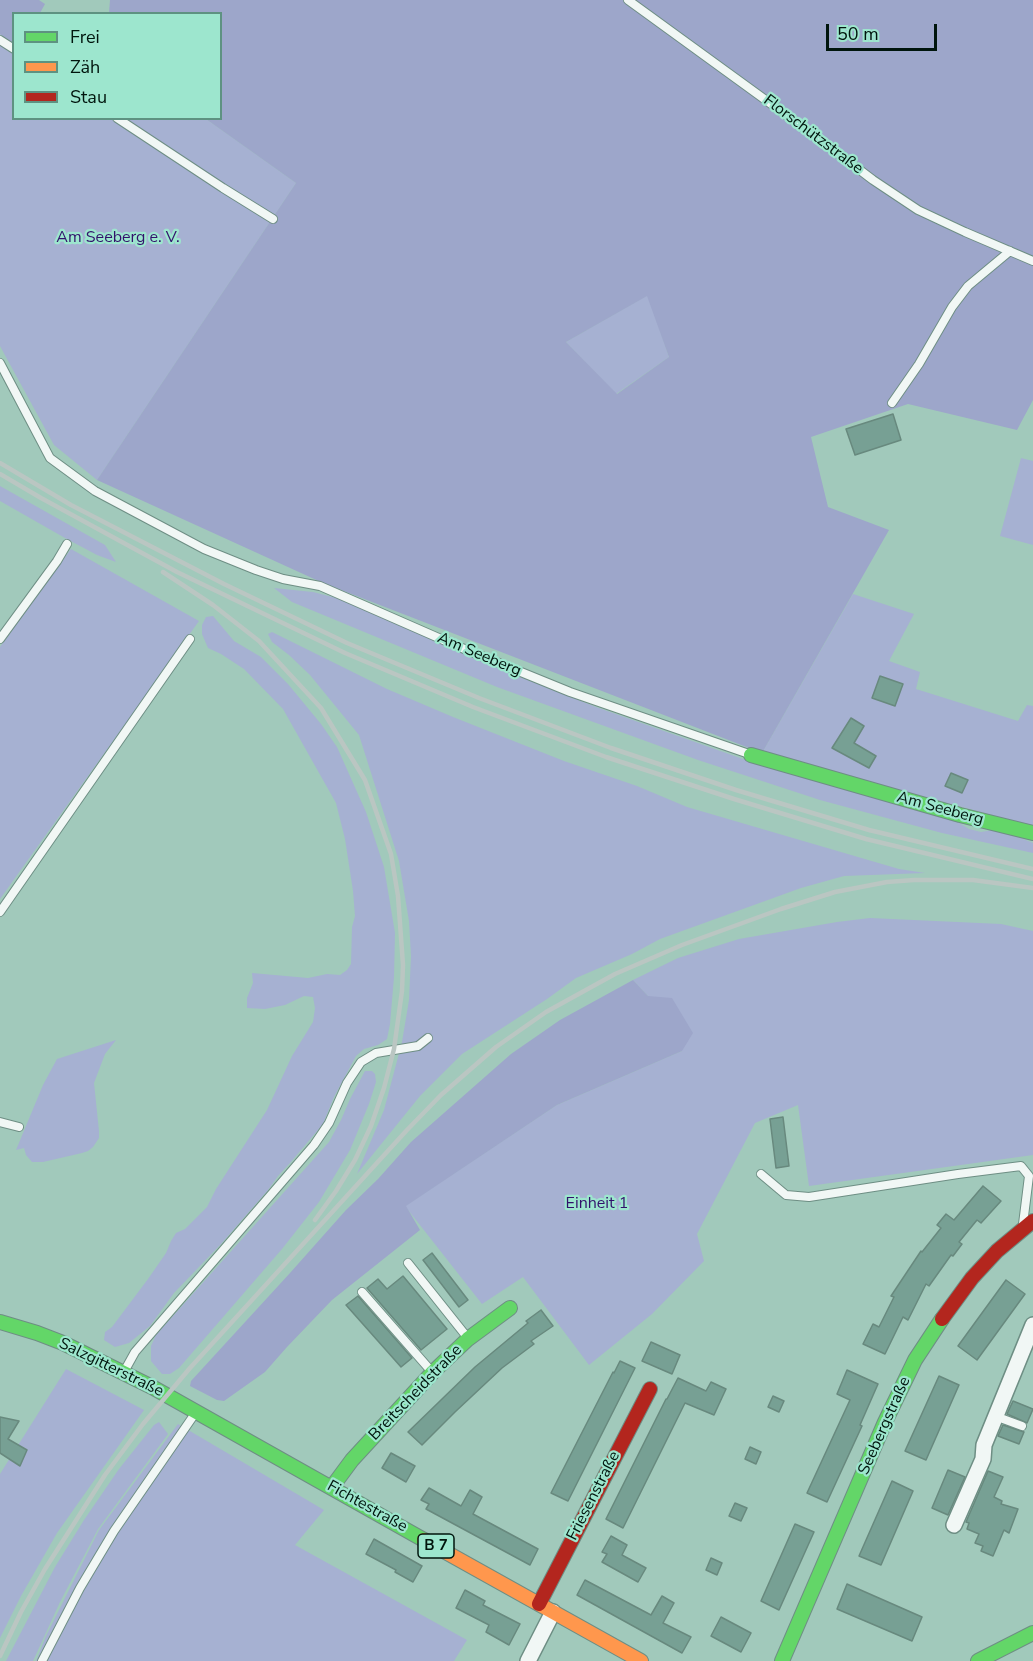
<!DOCTYPE html>
<meta charset="utf-8">
<style>
body{margin:0}
#map{position:relative;width:1033px;height:1661px;overflow:hidden;background:#a1c9bb;font-family:"Nunito Sans",sans-serif}
canvas{display:block}
.legend{position:absolute;left:12px;top:12px;width:210px;height:108px;box-sizing:border-box;background:#9de6ce;border:2px solid #5e9281;margin:0;padding:8px 10px;list-style:none;font-size:18px;color:#00150d}
.legend li{display:flex;align-items:center;gap:12px;height:30px}
.legend b{width:30px;border:2px solid #5e9281}
.scale{position:absolute;left:826px;top:24px;width:111px;height:27px;box-sizing:border-box;border:3px solid #00150d;border-top:0;padding-left:8px;font-size:18px;line-height:21px;white-space:nowrap;color:#00150d;-webkit-text-stroke:4px #9de6ce;paint-order:stroke}
</style>
<div id="map">
<canvas width="1033" height="1661"></canvas>
<ul class="legend">
<li><b style="height:8px;background:#63d668"></b>Frei</li>
<li><b style="height:8px;background:#ff974d"></b>Zäh</li>
<li><b style="height:8px;background:#b3261e"></b>Stau</li>
</ul>
<div class="scale">50 m</div>
</div>
<script>
const ctx = document.querySelector('canvas').getContext('2d');
ctx.lineJoin = 'round';
function fill(path, color) {
  ctx.fillStyle = color;
  ctx.fill(path, 'evenodd');
}
function toPath(rows) {
  const path = new Path2D();
  for (const r of rows) {
    path.moveTo(r[0], r[1]);
    for (let i = 2; i < r.length; i += 2) path.lineTo(r[i], r[i + 1]);
  }
  return path;
}
function stroke(path, color, width, dash) {
  ctx.strokeStyle = color;
  ctx.lineWidth = width;
  ctx.lineCap = dash ? 'butt' : 'round';
  ctx.setLineDash(dash || []);
  ctx.stroke(path);
}
function write(font, color, halo, rows, align = 'center') {
  ctx.font = font + ' "Nunito Sans",sans-serif';
  ctx.lineWidth = 4.5;
  ctx.setLineDash([]);
  ctx.textBaseline = 'middle';
  ctx.strokeStyle = halo;
  ctx.fillStyle = color;
  for (const [text, x, y, turn = 0] of rows) {
    ctx.save();
    ctx.translate(x, y);
    ctx.rotate((+turn || 0) * Math.PI / 180);
    ctx.textAlign = isNaN(turn) ? turn : align;
    if (halo) ctx.strokeText(text, 0, 0);
    ctx.fillText(text, 0, 0);
    ctx.restore();
  }
}
fill(toPath([
 [0,34,13,43,14,118,206,119,296,183,97,480,54,445,0,346],
 [648,295,669,357,616,394,566,342],
 [1021,458,1033,461,1033,545,1000,536],
 [0,486,105,545,116,562,97,555,65,538,0,501],
 [71,549,199,621,0,899,0,647],
 [274,588,313,592,340,599,495,667,596,707,760,765,946,815,969,829,981,832,999,829,1033,843,1033,853,942,833,820,800,698,760,497,687,292,602],
 [853,594,914,614,889,661,920,672,916,689,1018,721,1027,705,1033,706,1033,826,762,753],
 [213,616,234,641,261,657,288,684,321,724,337,747,366,812,384,867,395,933,394,977,390,1024,387,1039,378,1045,364,1049,356,1056,334,1097,323,1124,290,1163,278,1176,268,1190,221,1244,174,1293,150,1326,129,1343,115,1347,104,1340,105,1332,112,1327,148,1279,166,1253,171,1241,176,1233,185,1229,207,1207,216,1189,267,1110,292,1056,313,1022,315,1008,313,997,304,996,285,1005,265,1009,247,1008,247,998,253,983,252,973,308,978,327,974,340,975,347,970,351,964,352,927,355,916,353,891,345,839,336,803,283,709,244,669,221,654,208,648,202,634,202,625,206,617],
 [272,632,387,689,453,717,564,761,637,786,687,807,899,869,925,873,844,876,801,888,660,939,632,954,576,978,547,999,462,1054,420,1096,357,1174,384,1110,402,1042,409,1000,411,956,409,921,399,861,359,735,310,675,289,655,272,642,268,634],
 [870,918,1001,924,1033,931,1033,1155,809,1186,798,1105,755,1123,697,1234,704,1261,652,1314,589,1365,523,1277,482,1304,405,1206,557,1105,682,1051,648,996,633,980,678,958,739,939,837,922],
 [116,1040,105,1054,94,1083,99,1131,99,1138,93,1147,88,1151,82,1153,43,1162,32,1162,26,1155,24,1148,16,1150,43,1085,57,1059],
 [365,1071,372,1071,375,1074,376,1082,369,1104,350,1150,319,1202,282,1249,179,1368,170,1374,162,1374,151,1361,151,1346,156,1335,329,1142,341,1120,350,1099],
 [66,1369,144,1410,57,1533,21,1596,0,1638,0,1474],
 [159,1422,168,1434,98,1529,60,1602,33,1661,6,1661,55,1567,84,1520,119,1469,154,1425],
 [178,1424,324,1510,295,1545,467,1640,454,1661,36,1661,46,1636,99,1530]
]), '#a6b1d2');
fill(toPath([
 [0,0,39,0,45,4,40,13,14,14,13,43,0,34],
 [110,0,1033,0,1033,400,1017,430,908,404,811,437,828,507,889,530,762,753,323,583,97,480,296,183,206,119,220,118,220,14,109,13],
 [647,296,669,357,617,394,566,342],
 [633,980,648,996,672,998,693,1033,682,1051,557,1105,406,1206,420,1230,332,1300,287,1347,265,1372,224,1401,217,1400,190,1386,191,1381,290,1273,346,1210,378,1179,411,1142,511,1054,560,1020]
]), '#9da6ca');
const building = toPath([
 [893,414,901,440,855,455,846,429,893,414],
 [880,676,903,684,895,706,872,698,880,676],
 [851,718,864,726,854,743,876,756,869,768,832,748,851,718],
 [951,773,968,780,962,793,945,786,951,773],
 [783,1117,789,1166,776,1168,770,1119,783,1117],
 [983,1186,1001,1201,981,1223,977,1220,959,1242,962,1244,953,1256,951,1255,929,1286,926,1284,908,1320,903,1317,885,1354,863,1344,873,1324,879,1327,894,1297,891,1296,921,1251,922,1252,941,1228,937,1225,946,1214,954,1220,983,1186],
 [432,1253,468,1300,459,1307,423,1260,432,1253],
 [403,1276,447,1329,421,1350,367,1288,378,1279,387,1289,403,1276],
 [1006,1280,1025,1294,977,1360,958,1346,1006,1280],
 [358,1296,412,1358,401,1367,346,1305,358,1296],
 [541,1310,553,1326,531,1341,534,1344,502,1368,455,1412,422,1445,408,1432,475,1367,528,1323,526,1321,541,1310],
 [651,1342,680,1355,672,1374,642,1361,651,1342],
 [620,1361,635,1368,568,1501,551,1493,613,1372,614,1373,620,1361],
 [847,1370,878,1384,860,1425,862,1426,827,1502,807,1493,850,1400,837,1394,847,1370],
 [939,1376,959,1385,926,1460,905,1451,939,1376],
 [678,1378,706,1391,711,1382,726,1389,714,1415,685,1403,623,1528,606,1519,666,1399,667,1399,678,1378],
 [773,1396,784,1401,779,1412,768,1407,773,1396],
 [1013,1401,1033,1409,1027,1423,1007,1414,1013,1401],
 [0,1417,19,1421,8,1439,27,1450,20,1466,0,1453,0,1417],
 [1003,1425,1024,1432,1019,1444,998,1436,1003,1425],
 [750,1447,761,1452,756,1464,745,1459,750,1447],
 [391,1453,415,1466,406,1482,382,1468,391,1453],
 [948,1470,965,1477,948,1515,932,1508,948,1470],
 [988,1471,1003,1477,994,1497,1002,1501,1001,1504,1018,1509,1009,1533,1004,1530,993,1556,981,1551,983,1546,975,1543,979,1534,967,1529,969,1523,966,1522,988,1471],
 [892,1481,913,1491,881,1565,859,1556,892,1481],
 [429,1488,461,1506,470,1490,482,1497,473,1514,538,1549,530,1565,426,1509,429,1504,421,1500,429,1488],
 [735,1503,747,1508,741,1521,729,1516,735,1503],
 [795,1524,814,1532,779,1610,761,1601,795,1524],
 [611,1536,627,1545,622,1555,646,1568,638,1582,602,1562,607,1554,602,1552,611,1536],
 [374,1539,422,1566,413,1582,395,1572,396,1570,366,1554,374,1539],
 [711,1558,722,1563,717,1575,706,1570,711,1558],
 [585,1580,651,1615,662,1596,674,1603,663,1623,691,1637,682,1653,577,1595,585,1580],
 [847,1584,922,1617,912,1641,837,1609,847,1584],
 [465,1590,485,1601,483,1605,520,1624,509,1645,486,1632,489,1625,456,1608,465,1590],
 [721,1617,751,1633,741,1652,711,1636,721,1617]
]);
fill(building, '#77a094');
stroke(building, '#68897e', 1.5);
const lane = toPath([
 [628,0,811,133,873,180,918,210,965,232,1033,261],
 [0,40,14,49],
 [117,118,223,188,273,219],
 [0,363,50,458,95,491,204,549,256,570,283,579,320,586,457,646,570,692,749,754],
 [892,403,919,364,952,307,968,286,1010,251],
 [0,639,57,561,67,544],
 [0,912,190,639],
 [0,1122,19,1127],
 [761,1174,786,1195,809,1197,958,1174,1021,1166,1029,1176,1023,1224],
 [408,1263,467,1337],
 [362,1292,432,1372],
 [125,1370,135,1352,314,1145,329,1123,347,1083,361,1062,376,1053,418,1046,428,1038],
 [995,1416,1022,1426],
 [42,1661,80,1588,114,1531,194,1415]
]);
const street = toPath([
 [954,1525,983,1459,984,1445,1033,1325],
 [528,1661,553,1612]
]);
const fast = toPath([
 [751,755,960,815,1033,833],
 [0,1322,37,1333,63,1343,152,1387,424,1540],
 [332,1487,352,1460,433,1372,468,1339,510,1308],
 [782,1661,885,1422,915,1360,942,1319],
 [978,1661,1033,1633]
]);
const slow = toPath([
 [424,1540,641,1661]
]);
const jam = toPath([
 [942,1319,972,1278,997,1251,1033,1221],
 [539,1604,650,1389]
]);
stroke(lane, '#6e8e84', 10);
stroke(street, '#6e8e84', 18);
stroke(fast, '#6e8e84', 16);
stroke(slow, '#6e8e84', 16);
stroke(jam, '#6e8e84', 16);
stroke(lane, '#f1f7f5', 8);
stroke(street, '#f1f7f5', 15);
stroke(fast, '#63d668', 14);
stroke(slow, '#ff974d', 14);
stroke(jam, '#b3261e', 14);
stroke(toPath([
 [0,463,71,505,224,584,347,643,479,698,611,748,736,790,869,830,1033,869],
 [0,474,41,498,177,572,345,653,473,707,606,757,734,799,866,839,1033,879],
 [163,572,213,605,259,641,321,708,365,780,391,854,398,896,403,965,402,991,394,1049,384,1088,371,1126,355,1160,336,1191,315,1220],
 [0,1656,21,1612,45,1569,105,1475,143,1424,190,1368,407,1130,441,1095,496,1047,546,1012,615,974,682,945,781,909,835,892,887,882,914,880,973,880,1033,888]
]), '#bac6c2', 4.5);
for (const [x, y, w] of [
 [436,1546,36]
]) {
  const box = new Path2D();
  box.roundRect(x - w / 2, y - 12, w, 24, 4.5);
  ctx.fillStyle = '#9de6ce';
  ctx.fill(box);
  stroke(box, '#00150d', 1.5);
}
write('bold 15px', '#00150d', null, [
 ["B 7",436,1546]
]);
write('16px', '#00150d', '#9de6ce', [
 ["Florschützstraße",813,135,37],
 ["Am Seeberg",479,655,23],
 ["Am Seeberg",940,809,15],
 ["Salzgitterstraße",111,1368,26],
 ["Breitscheidstraße",416,1393,-46],
 ["Seebergstraße",885,1426,-66],
 ["Friesenstraße",594,1496,-63],
 ["Fichtestraße",367,1507,29]
]);
write('16px', '#32116b', '#9de6ce', [
 ["Am Seeberg e. V.",118,238],
 ["Einheit 1",597,1204]
]);
</script>
